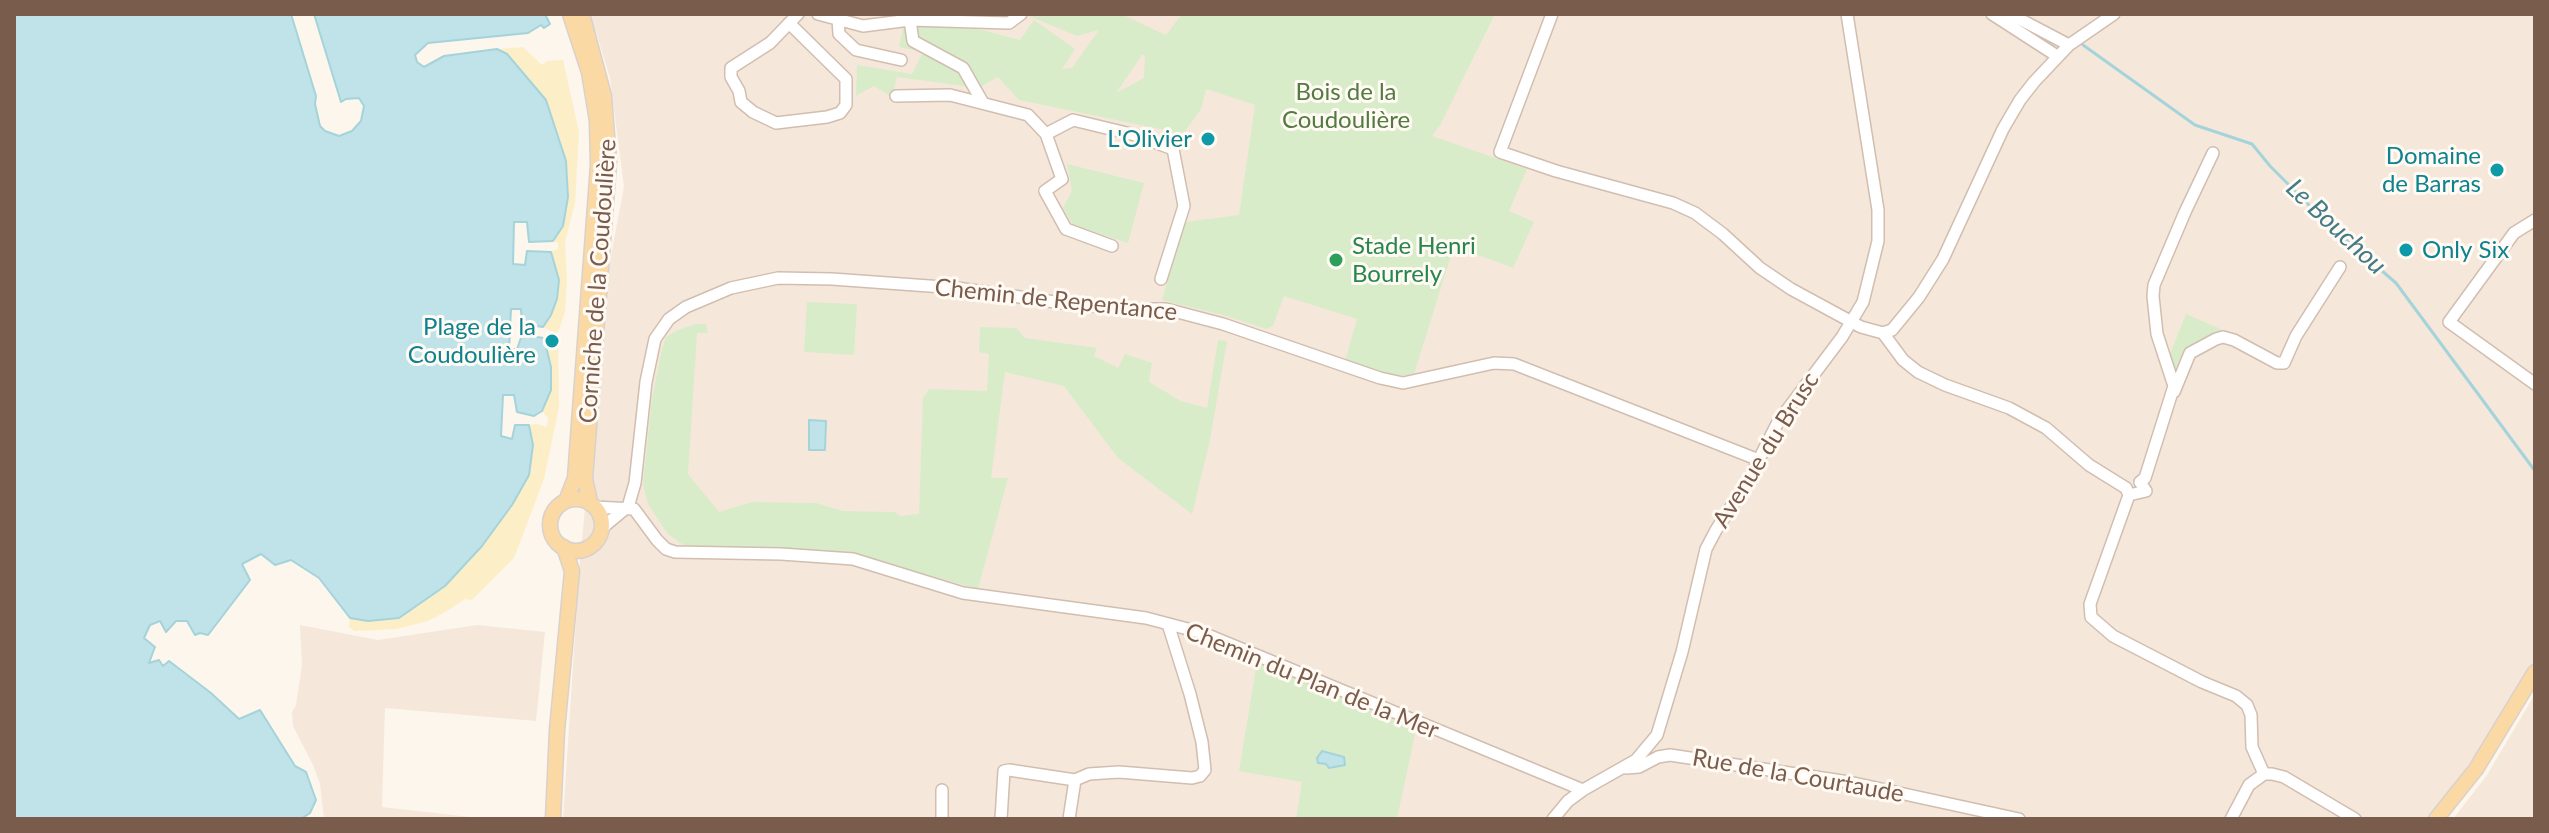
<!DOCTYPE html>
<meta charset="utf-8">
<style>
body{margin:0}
#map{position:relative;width:2549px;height:833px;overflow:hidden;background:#fdf6ec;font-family:Lato,sans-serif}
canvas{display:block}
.frame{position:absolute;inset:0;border:16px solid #7a5c4d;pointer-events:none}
</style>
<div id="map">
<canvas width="2549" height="833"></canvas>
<div class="frame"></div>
</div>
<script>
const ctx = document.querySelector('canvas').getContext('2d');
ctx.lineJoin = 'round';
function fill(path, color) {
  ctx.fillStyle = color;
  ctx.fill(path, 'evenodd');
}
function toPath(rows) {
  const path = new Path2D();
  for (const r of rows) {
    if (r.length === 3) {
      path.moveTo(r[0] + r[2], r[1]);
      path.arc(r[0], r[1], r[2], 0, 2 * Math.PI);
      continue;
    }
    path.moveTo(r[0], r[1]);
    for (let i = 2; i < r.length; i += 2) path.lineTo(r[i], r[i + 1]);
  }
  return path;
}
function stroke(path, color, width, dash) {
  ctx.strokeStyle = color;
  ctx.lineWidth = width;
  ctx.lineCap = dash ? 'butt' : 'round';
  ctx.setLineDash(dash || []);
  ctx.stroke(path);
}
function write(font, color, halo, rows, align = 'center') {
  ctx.font = font + ' Lato,sans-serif';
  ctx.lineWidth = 6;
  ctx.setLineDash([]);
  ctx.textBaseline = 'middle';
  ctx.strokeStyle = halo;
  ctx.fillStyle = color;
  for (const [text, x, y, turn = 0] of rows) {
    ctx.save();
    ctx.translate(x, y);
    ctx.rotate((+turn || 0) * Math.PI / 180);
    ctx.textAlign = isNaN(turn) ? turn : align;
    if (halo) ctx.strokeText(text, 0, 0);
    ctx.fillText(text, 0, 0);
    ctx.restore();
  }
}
fill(toPath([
 [587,14,2535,14,2535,661,2510,703,2466,768,2427,819,563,819,579,573,606,282,624,187,610,78,596,32],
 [300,625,378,640,477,625,545,632,536,721,385,708,382,807,488,819,324,819,320,784,313,765,293,726,292,712,296,705,302,665],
 [2535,694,2535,819,2453,819,2487,775]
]), '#f5e8da');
fill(toPath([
 [1030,14,1121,14,1166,35,1182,14,1495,14,1440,125,1432,136,1527,169,1509,211,1534,222,1513,268,1454,246,1414,374,1393,376,1345,361,1357,319,1284,296,1273,326,1266,329,1223,315,1162,300,1185,222,1239,215,1255,105,1206,89,1201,109,1179,139,1165,130,1019,100,998,77,978,88,897,77,892,97,874,86,856,96,857,65,912,74,923,52,899,47,903,28,967,26,1020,40,1034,20,1075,49,1062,69,1072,68,1099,30,1077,36,1029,16],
 [1142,55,1145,55,1144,78,1116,93],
 [1067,164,1144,183,1128,243,1073,225,1063,208,1072,191],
 [807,302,857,304,854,355,804,352],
 [2186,314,2221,329,2221,332,2189,347,2182,354,2175,369,2168,359],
 [696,324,706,324,708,333,697,333,688,474,719,512,752,502,816,503,843,511,894,512,901,516,919,514,923,398,929,389,987,391,989,354,979,352,980,327,1016,328,1025,338,1097,348,1094,356,1118,368,1125,354,1152,363,1149,382,1181,401,1207,408,1218,340,1227,341,1210,440,1192,514,1118,458,1064,386,1005,372,991,478,1008,478,978,589,859,555,685,546,668,534,648,504,643,484,652,399,662,349,666,337,678,330],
 [1257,662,1416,729,1397,819,1296,819,1302,782,1239,771]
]), '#d8ecc9');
fill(toPath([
 [523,47,542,65,547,61,563,60,579,132,575,203,565,242,567,278,565,312,558,332,559,407,544,479,514,558,472,600,465,599,447,611,428,621,397,629,354,631,349,627,350,618,368,621,400,618,445,586,482,546,512,505,533,445,529,425,537,424,547,427,548,418,542,411,551,390,551,367,544,338,552,336,551,331,543,327,551,315,559,280,551,252,558,249,558,243,553,241,563,226,568,197,568,176,560,140,546,100,507,54,497,49]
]), '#fcefc7');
const water = toPath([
 [14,14,291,14,316,96,315,104,320,126,325,131,339,136,352,131,361,121,364,106,359,98,346,99,341,102,314,14,545,14,550,24,544,28,541,25,528,33,428,43,415,55,417,62,424,67,444,56,497,49,507,54,546,100,566,161,568,197,563,226,553,241,529,242,527,222,514,222,513,264,525,265,527,251,551,252,559,280,557,299,551,315,543,327,522,324,521,309,511,309,509,349,517,349,522,335,544,338,551,367,551,390,542,411,534,416,517,412,514,395,503,395,501,436,512,439,515,425,529,425,533,445,529,475,512,505,482,546,445,586,399,618,368,621,350,618,319,578,291,560,275,565,261,554,242,564,250,580,208,635,200,633,195,635,187,621,176,621,166,632,160,621,150,625,144,638,155,647,149,663,159,660,163,666,169,661,211,693,239,719,260,710,295,766,306,772,316,800,310,813,301,819,14,819,14,14],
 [809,420,826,421,825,450,809,450,809,420],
 [1322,751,1344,757,1345,765,1329,768,1326,764,1318,763,1317,758,1322,751]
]);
fill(water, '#bfe3e8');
stroke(water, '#a5d3da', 2);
stroke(toPath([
 [2083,45,2195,125,2252,144,2270,166,2330,226,2396,283,2535,471]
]), '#a5d3da', 3);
const minor = toPath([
 [818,14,863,26,910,20,1009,23,1021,14],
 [1552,14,1500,152,1556,171,1673,203,1695,213,1723,234,1760,268,1791,289,1861,327,1883,333,1892,330,1919,297,1943,259,2003,129,2020,100,2034,82,2069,45,2114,14],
 [1992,14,2057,56],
 [2010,14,2069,45],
 [838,19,839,34,856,50,901,60],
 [910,20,913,41,963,68,983,103],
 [789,23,846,79,846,105,840,113,827,117,776,123,753,112,741,102,739,91,731,77,731,68,770,43,797,15,798,14],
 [896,96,950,95,1028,115,1046,134,1062,179,1045,191,1066,229,1112,246],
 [1046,134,1073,120,1135,135,1173,149,1184,206,1161,279],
 [2535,220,2514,233,2449,322,2535,384],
 [1883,333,1903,360,1918,372,1945,385,2009,408,2046,428,2089,465,2126,488,2129,495],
 [2174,392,2190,353,2216,339,2223,337,2234,340,2277,363,2284,363,2296,336,2340,267],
 [2140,482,2145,478,2174,386,2157,334,2153,296,2154,285,2185,212,2213,153],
 [2129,495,2090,604,2091,617,2113,636,2202,682,2236,696,2247,705,2251,715,2252,747,2264,774],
 [2129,495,2146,491,2140,482],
 [595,507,634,509,657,540,666,549,675,552,781,554,853,559,963,593,1146,618,1203,633,1583,790],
 [628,507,635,483,646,382,655,339,669,319,686,307,731,288,778,278,832,279,957,288,1062,303,1122,309,1166,309,1223,324,1380,378,1403,383,1494,363,1514,364,1759,460],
 [602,528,626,508],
 [1626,768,1639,767,1658,757,1670,755,1849,782,2019,819],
 [942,819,942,790],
 [1001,819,1004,771,1009,770,1075,780],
 [1069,819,1075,780,1089,774,1119,772,1192,778,1200,776,1205,770,1202,742,1190,694,1168,624],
 [1553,819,1568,801,1583,790,1636,760,1657,735,1682,652,1706,549,1716,530,1749,479,1778,422,1842,337,1863,302,1878,241,1878,210,1847,14],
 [2231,819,2249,785,2264,774,2272,774,2284,777,2355,819]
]);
const major = toPath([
 [582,14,604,96,609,162,585,479,590,502],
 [576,525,26],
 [566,501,575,478,598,165,597,121,589,72,570,14],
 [553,819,557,730,572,571,564,547],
 [2436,819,2476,769,2535,672]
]);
stroke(minor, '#d1beb0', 14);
stroke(major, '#dad1cd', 17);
stroke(minor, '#fff', 11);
stroke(major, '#fbd9a5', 14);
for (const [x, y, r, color] of [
 [1208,139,8,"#0f9aa8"],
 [2497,170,8,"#0f9aa8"],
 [2406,250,8,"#0f9aa8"],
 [1336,260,8,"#2e9e5b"],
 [552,341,8,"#0f9aa8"]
]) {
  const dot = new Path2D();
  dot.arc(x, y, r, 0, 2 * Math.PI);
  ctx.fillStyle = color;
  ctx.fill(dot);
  stroke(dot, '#fffaf3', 3);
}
write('24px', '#537a41', '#fffaf3', [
 ["Bois de la",1346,92],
 ["Coudoulière",1346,120]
]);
write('24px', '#0d838f', '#fffaf3', [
 ["L'Olivier",1192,139],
 ["Domaine",2481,156],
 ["de Barras",2481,184],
 ["Only Six",2422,250,"left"],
 ["Plage de la",536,327],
 ["Coudoulière",536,355]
], 'right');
write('24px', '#27864d', '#fffaf3', [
 ["Stade Henri",1352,246],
 ["Bourrely",1352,274]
], 'left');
write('24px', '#7a5c4d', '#fffaf3', [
 ["Corniche de la Coudoulière",598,281,-86],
 ["Chemin de Repentance",1056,300,6],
 ["Avenue du Brusc",1766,450,-58],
 ["Chemin du Plan de la Mer",1312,681,22],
 ["Rue de la Courtaude",1798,776,10]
]);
write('italic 26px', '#437c86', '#fffaf3', [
 ["Le Bouchou",2336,227,43]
]);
</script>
